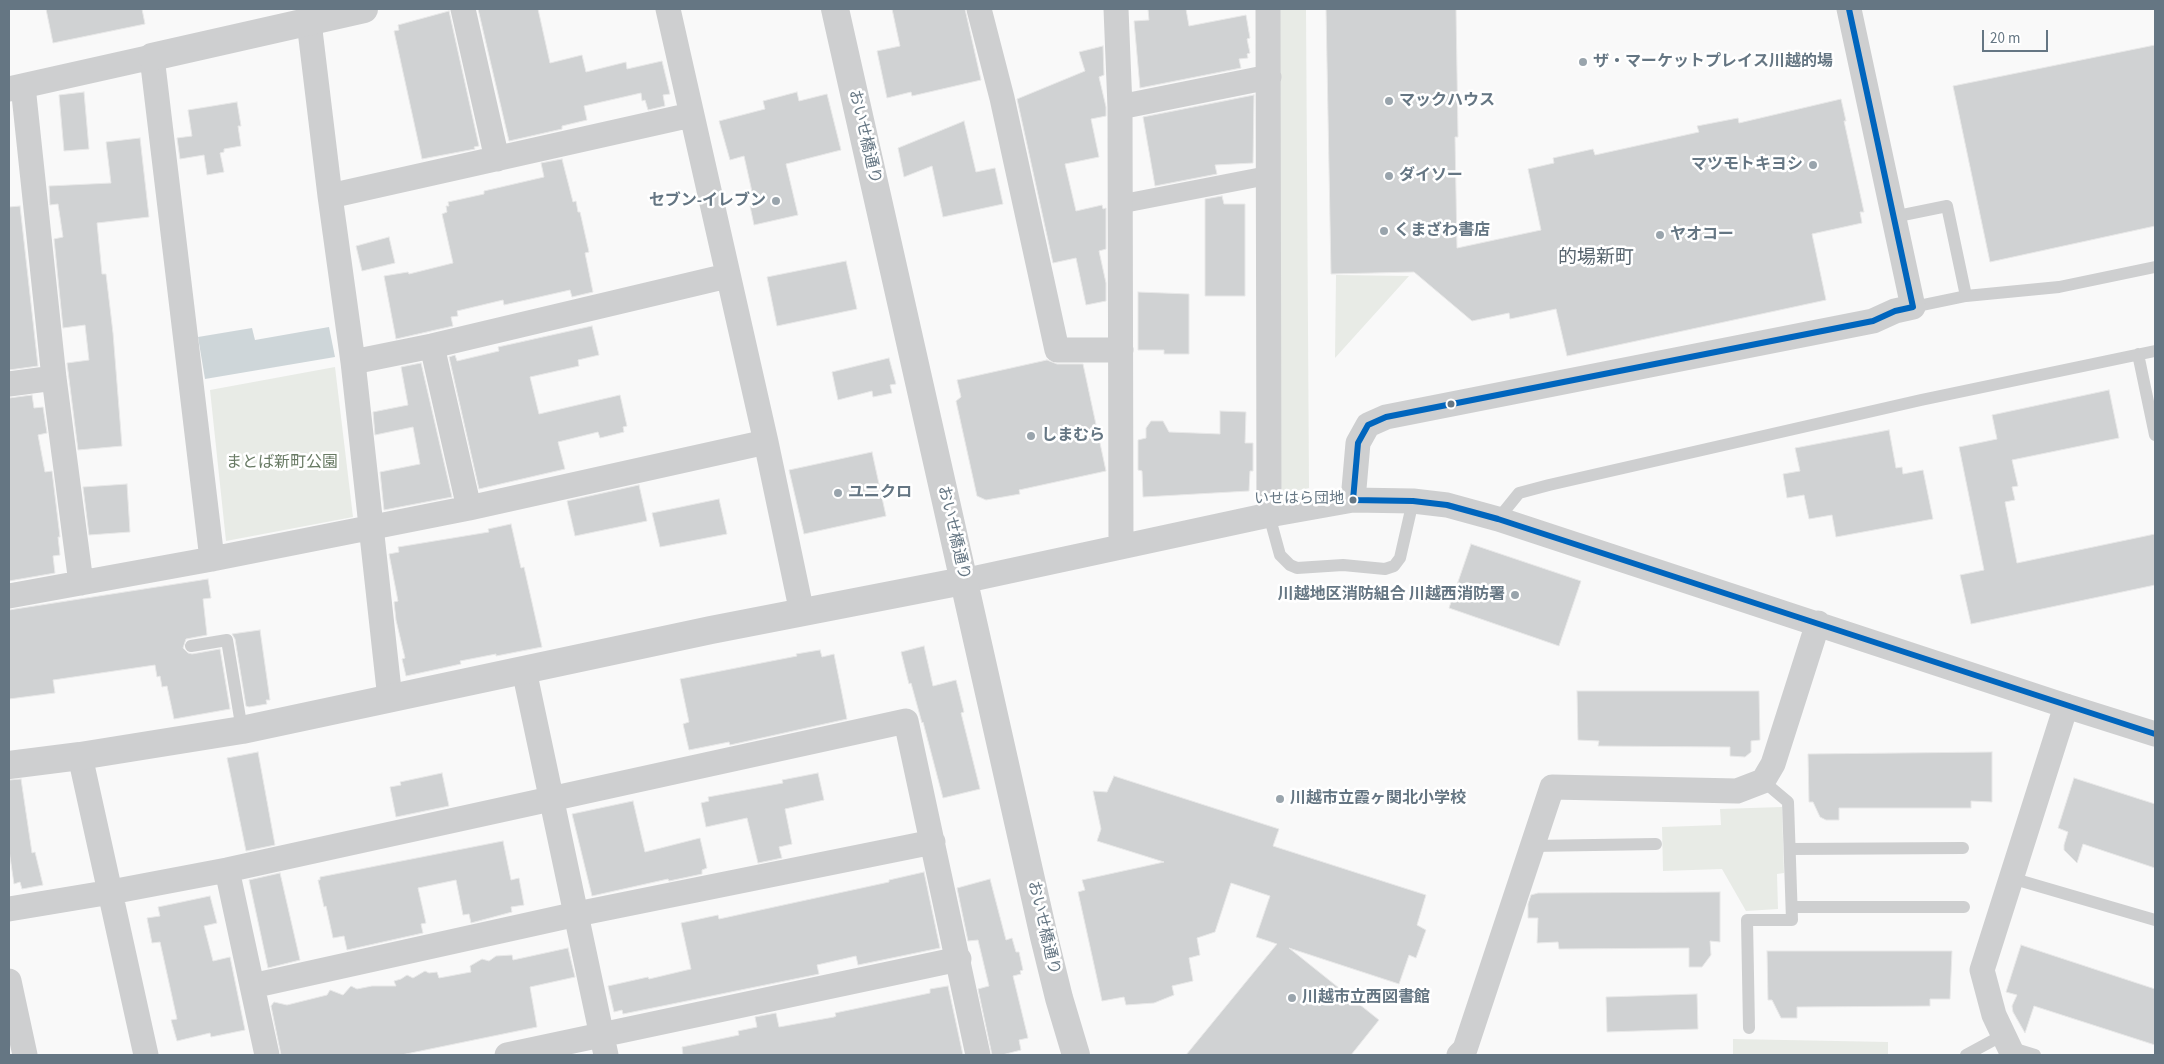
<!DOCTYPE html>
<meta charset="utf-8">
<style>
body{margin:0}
#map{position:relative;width:2164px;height:1064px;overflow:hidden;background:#f9f9f9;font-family:"Source Sans 3",sans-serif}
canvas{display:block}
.frame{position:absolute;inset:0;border:10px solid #657683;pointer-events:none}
.scale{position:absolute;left:1982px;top:30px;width:66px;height:22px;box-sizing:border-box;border:2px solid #657683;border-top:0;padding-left:6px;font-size:15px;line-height:18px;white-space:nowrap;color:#657683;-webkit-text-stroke:4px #fff;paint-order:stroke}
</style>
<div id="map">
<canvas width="2164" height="1064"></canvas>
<div class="frame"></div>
<div class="scale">20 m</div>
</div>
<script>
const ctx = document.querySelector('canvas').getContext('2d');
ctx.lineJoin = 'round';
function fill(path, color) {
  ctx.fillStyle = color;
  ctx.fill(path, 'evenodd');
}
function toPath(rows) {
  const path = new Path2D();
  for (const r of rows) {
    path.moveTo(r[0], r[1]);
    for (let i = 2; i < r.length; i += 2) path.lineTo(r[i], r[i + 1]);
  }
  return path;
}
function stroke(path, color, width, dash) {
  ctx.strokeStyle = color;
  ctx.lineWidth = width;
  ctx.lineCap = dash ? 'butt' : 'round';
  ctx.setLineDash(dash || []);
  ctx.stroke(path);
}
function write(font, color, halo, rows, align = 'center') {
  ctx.font = font + ' "Source Sans 3","Noto Sans JP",sans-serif';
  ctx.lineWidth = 5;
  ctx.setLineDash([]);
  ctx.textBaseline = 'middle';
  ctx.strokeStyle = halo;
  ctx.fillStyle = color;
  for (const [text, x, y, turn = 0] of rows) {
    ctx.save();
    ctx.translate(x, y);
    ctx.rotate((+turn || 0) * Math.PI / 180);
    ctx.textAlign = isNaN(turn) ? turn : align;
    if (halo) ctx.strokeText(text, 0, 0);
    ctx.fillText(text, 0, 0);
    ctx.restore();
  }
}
fill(toPath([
 [1275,9,1306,9,1309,488,1287,493,1279,487],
 [1336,275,1409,276,1335,358],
 [335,367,353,517,226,541,210,390],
 [1782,807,1784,873,1777,874,1778,909,1746,911,1722,869,1663,871,1662,827,1721,825,1720,809],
 [1733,1039,1888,1042,1888,1055,1733,1055]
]), '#e8ebe6');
fill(toPath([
 [329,327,335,357,205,379,198,337,252,328,255,340]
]), '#ced6d9');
const building = toPath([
 [46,9,142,9,145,24,53,43,46,9],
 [478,9,538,9,550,63,582,55,586,72,626,62,627,69,662,61,670,94,663,95,665,106,648,110,645,100,642,101,641,93,584,106,587,120,562,126,562,129,509,141,478,9],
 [892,9,965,9,981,80,912,96,911,92,887,98,877,51,900,46,892,9],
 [1148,9,1186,9,1189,26,1246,15,1250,38,1247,39,1250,53,1247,54,1248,58,1239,59,1241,68,1140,88,1134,21,1149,20,1148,9],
 [1326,9,1456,9,1458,137,1455,137,1457,248,1541,230,1528,169,1554,163,1553,158,1593,149,1595,155,1699,132,1697,126,1738,118,1739,123,1841,99,1846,121,1844,121,1864,212,1860,212,1862,223,1812,234,1826,300,1567,356,1556,309,1510,319,1509,313,1472,321,1414,272,1331,274,1326,9],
 [449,11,479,146,474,147,475,149,422,159,394,31,399,30,398,25,449,11],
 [2155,45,2155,226,1990,262,1953,86,2155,45],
 [1103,46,1104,75,1099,77,1106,107,1106,116,1091,119,1099,157,1065,164,1076,211,1102,205,1103,209,1106,208,1106,249,1099,251,1106,283,1106,301,1086,305,1076,258,1053,263,1017,99,1085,71,1079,52,1103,46],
 [84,92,89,149,64,151,59,95,84,92],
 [797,92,799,101,827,94,841,150,786,164,798,215,754,225,750,206,755,205,744,156,730,160,719,121,765,109,763,101,797,92],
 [1254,95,1253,163,1215,165,1217,174,1155,186,1143,117,1254,95],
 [237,102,241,126,238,126,241,146,224,149,224,152,220,153,224,172,207,175,204,155,180,159,177,138,192,136,188,110,237,102],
 [964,121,976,172,995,168,1003,204,943,217,932,166,904,177,898,148,964,121],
 [140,138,149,217,97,223,102,274,106,274,113,333,122,446,78,450,67,363,89,360,85,325,63,328,54,239,63,237,58,204,50,205,49,186,111,183,106,142,140,138],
 [562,159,573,202,576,201,578,212,580,212,589,252,585,253,593,292,572,297,570,290,504,305,503,300,457,311,458,316,451,317,453,326,396,339,384,276,408,272,409,274,453,263,442,214,447,212,446,206,449,206,448,202,484,194,484,191,544,177,541,163,562,159],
 [1222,196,1224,204,1245,204,1245,296,1205,296,1205,199,1222,196],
 [20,206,38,366,9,370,9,207,20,206],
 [389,237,395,263,362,271,356,246,389,237],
 [846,261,857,309,777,326,767,277,846,261],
 [1138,292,1189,294,1189,354,1164,354,1164,350,1138,350,1138,292],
 [592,326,599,355,578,360,579,366,530,377,539,414,620,395,627,426,623,427,624,432,600,438,598,432,558,442,565,469,479,489,449,357,455,355,457,361,499,351,498,347,592,326],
 [889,358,896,384,890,385,892,393,873,397,872,391,838,400,832,372,889,358],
 [1047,360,1057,364,1083,364,1106,471,1019,490,1020,494,986,500,977,496,956,401,961,397,957,380,1047,360],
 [421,363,452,497,384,510,380,472,420,464,413,427,375,435,373,412,408,405,401,367,421,363],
 [2109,390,2119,438,2012,460,2018,486,2012,487,2015,500,2005,502,2017,563,2155,534,2155,585,1971,624,1960,575,1984,570,1959,447,1997,439,1992,415,2109,390],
 [32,395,34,408,43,407,47,433,38,435,45,472,52,471,60,537,58,537,60,555,53,556,55,573,9,581,9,398,32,395],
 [1220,411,1246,412,1245,443,1253,443,1253,471,1250,471,1249,491,1143,497,1142,471,1138,470,1138,440,1146,438,1146,428,1151,421,1163,421,1169,432,1220,434,1220,411],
 [1889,430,1896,468,1902,467,1903,474,1923,470,1933,519,1836,537,1832,515,1809,519,1804,495,1787,498,1783,474,1800,471,1795,448,1889,430],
 [872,452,886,516,804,534,789,470,872,452],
 [127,484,130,532,89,535,83,487,127,484],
 [639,485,647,521,575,536,567,501,639,485],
 [719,499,727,534,660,547,652,513,719,499],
 [511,524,521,568,524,567,542,647,496,656,496,654,460,661,461,664,406,676,402,659,405,658,396,620,394,602,398,601,389,554,399,552,398,547,489,532,488,529,511,524],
 [1471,544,1581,581,1559,646,1449,608,1471,544],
 [208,579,211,598,203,599,207,635,186,639,183,648,188,653,192,654,220,649,230,709,174,719,167,686,162,687,160,676,157,677,155,665,53,680,55,693,9,699,9,610,208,579],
 [260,630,270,700,266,700,267,704,249,707,246,706,235,639,232,634,260,630],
 [924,646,933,686,956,680,964,712,961,713,980,789,943,798,923,722,922,723,911,683,909,684,901,652,924,646],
 [820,650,822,657,834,654,847,719,730,745,729,742,689,750,683,724,689,722,680,679,797,656,796,654,820,650],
 [1577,691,1759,691,1760,740,1751,741,1751,752,1745,757,1730,756,1730,747,1598,746,1599,741,1578,740,1577,691],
 [258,752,275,845,246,851,227,758,258,752],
 [1992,752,1992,802,1971,801,1971,808,1839,808,1839,820,1826,820,1820,817,1813,802,1809,802,1808,754,1992,752],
 [442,773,449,806,396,817,390,787,401,785,400,782,442,773],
 [818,773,824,800,785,809,792,844,779,847,782,858,758,863,747,818,706,827,701,803,709,801,708,797,783,783,782,780,818,773],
 [1114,776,1279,829,1273,846,1426,895,1417,925,1426,930,1416,958,1409,955,1399,984,1289,948,1379,1020,1351,1055,1186,1055,1277,944,1256,937,1270,896,1231,883,1215,932,1197,938,1200,955,1189,958,1193,981,1172,986,1174,995,1154,1003,1126,1005,1124,997,1102,1001,1078,892,1085,890,1082,880,1164,862,1097,841,1101,829,1093,791,1107,792,1114,776],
 [2074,778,2155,804,2155,868,2083,844,2077,863,2064,850,2064,845,2068,832,2058,828,2074,778],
 [21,779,32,853,35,852,43,885,22,889,20,882,14,884,9,850,9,780,21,779],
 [633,801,645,852,700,838,707,868,702,870,702,874,669,881,668,879,592,896,572,814,633,801],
 [503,841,511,880,519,878,524,905,511,907,512,912,471,923,469,914,463,915,456,880,418,888,426,923,421,924,423,933,347,950,344,936,333,938,326,906,324,907,318,880,320,880,320,877,503,841],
 [924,872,940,948,858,965,856,956,817,965,819,974,623,1014,622,1010,614,1012,608,986,648,977,649,979,691,969,681,923,718,915,719,919,889,882,889,880,924,872],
 [280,873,300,960,268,968,249,880,280,873],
 [990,879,1006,940,1012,938,1016,952,1019,952,1023,970,1020,971,1021,974,1013,976,1028,1038,1019,1040,1021,1050,1002,1055,992,1055,978,989,989,986,978,940,968,941,957,888,990,879],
 [1720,892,1720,942,1710,941,1711,955,1702,967,1689,967,1689,948,1559,949,1558,942,1537,943,1538,918,1528,918,1528,904,1531,895,1538,893,1720,892],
 [210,896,217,923,204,926,213,961,230,957,245,1030,211,1037,210,1033,177,1041,171,1020,177,1019,160,942,152,943,147,918,160,916,158,907,210,896],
 [2021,945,2155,989,2155,1045,2034,1006,2025,1033,2013,1012,2012,1006,2017,995,2006,992,2021,945],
 [568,948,575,977,530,987,537,1027,401,1055,281,1055,271,1006,274,1002,287,1005,327,995,330,990,343,995,351,986,357,989,372,986,396,986,394,981,401,979,407,975,413,978,425,971,429,973,437,972,439,978,471,972,470,966,482,959,489,961,496,956,512,955,513,960,568,948],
 [1767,951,1952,951,1950,999,1930,999,1930,1006,1797,1007,1797,1018,1781,1018,1772,1000,1768,1000,1767,951],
 [948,986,963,1055,683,1055,682,1047,739,1035,738,1031,757,1027,755,1017,776,1013,779,1027,834,1017,836,1016,835,1013,930,993,930,989,948,986],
 [1697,994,1698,1029,1607,1032,1606,997,1697,994]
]);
fill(building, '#d0d2d3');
stroke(building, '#e8e8e8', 1);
stroke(toPath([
 [1893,217,1947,206,1966,296],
 [1913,307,1966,296,2059,287,2155,267],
 [2138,354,2155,435],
 [1269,515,1280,555,1290,565,1297,568,1343,565,1385,569,1394,566,1400,558,1413,501],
 [1498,519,1519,493,1549,485,1921,400,2155,351],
 [191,646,227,640,242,730],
 [1532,846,1656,844],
 [1790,849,1963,848],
 [2011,878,2155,920],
 [1792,907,1964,907],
 [1749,1028,1747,920,1792,920,1788,802,1763,781],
 [2009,1047,2035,1055],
 [1966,1055,2003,1035]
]), '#cecfd0', 12);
stroke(toPath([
 [1121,204,1270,175]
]), '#cecfd0', 19);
stroke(toPath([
 [463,9,497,159],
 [668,9,766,442,802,613],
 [979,9,1002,98,1057,350,1121,350],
 [1116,9,1120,107,1121,546],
 [1268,9,1269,515],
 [309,22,330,196,353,362,390,699],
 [23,86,54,378,81,583],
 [9,89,152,57,212,559],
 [1120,107,1269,77],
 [330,196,691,115],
 [432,346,469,508],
 [353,362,432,346,727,276],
 [9,384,54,378],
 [1353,500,1358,443,1368,425,1386,417,1873,321,1895,311,1913,307,1849,9],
 [963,581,1269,515,1353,500,1413,501,1447,505,1498,519,2066,706,2155,734],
 [9,596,212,559,469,508,766,442],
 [524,670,606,1055],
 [80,756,146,1055],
 [227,870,267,1055],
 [9,909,111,892,227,870,906,721,978,1055],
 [9,981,25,1055],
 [252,986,577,914,933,842],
 [507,1055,959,959],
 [1459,1055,1465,1049,1552,787,1737,791,1763,781,1773,764,1818,623],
 [2013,1055,1994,1015,1982,970,2066,706]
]), '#cecfd0', 25);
stroke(toPath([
 [835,9,1044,937,1059,998,1076,1055],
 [152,57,364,9],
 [9,765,80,756,242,730,711,630,963,581]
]), '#cecfd0', 28);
stroke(toPath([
 [1353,500,1358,443,1368,425,1386,417,1873,321,1895,311,1913,307,1849,9],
 [1353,500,1413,501,1447,505,1498,519,2155,734]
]), '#0065bd', 6);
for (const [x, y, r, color] of [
 [1583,62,5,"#99a4ac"],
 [1389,101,5,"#99a4ac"],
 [1813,165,5,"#99a4ac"],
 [1389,176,5,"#99a4ac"],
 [776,201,5,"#99a4ac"],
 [1384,231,5,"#99a4ac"],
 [1660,235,5,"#99a4ac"],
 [1451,404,4.5,"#657683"],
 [1031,436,5,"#99a4ac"],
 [838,493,5,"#99a4ac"],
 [1353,500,4.5,"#657683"],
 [1515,595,5,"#99a4ac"],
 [1280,799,5,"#99a4ac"],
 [1292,998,5,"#99a4ac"]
]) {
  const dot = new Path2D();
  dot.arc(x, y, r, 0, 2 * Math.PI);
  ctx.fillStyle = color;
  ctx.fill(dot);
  stroke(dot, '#fff', 2);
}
write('15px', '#657683', '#fff', [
 ["いせはら団地",1344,500]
], 'right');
write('bold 16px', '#657683', '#fff', [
 ["ザ・マーケットプレイス川越的場",1593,62],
 ["マックハウス",1399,101],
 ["マツモトキヨシ",1803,165,"right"],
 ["ダイソー",1399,176],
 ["セブン-イレブン",766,201,"right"],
 ["くまざわ書店",1394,231],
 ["ヤオコー",1670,235],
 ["しまむら",1041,436],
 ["ユニクロ",848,493],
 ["川越地区消防組合 川越西消防署",1505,595,"right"],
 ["川越市立霞ヶ関北小学校",1290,799],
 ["川越市立西図書館",1302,998]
], 'left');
write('16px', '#657683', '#fff', [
 ["おいせ橋通り",864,137,77],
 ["おいせ橋通り",953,533,77],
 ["おいせ橋通り",1043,928,77]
]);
write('16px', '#687a64', '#fff', [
 ["まとば新町公園",282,463]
]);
write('19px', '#57646e', '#fff', [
 ["的場新町",1596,259]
]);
</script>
